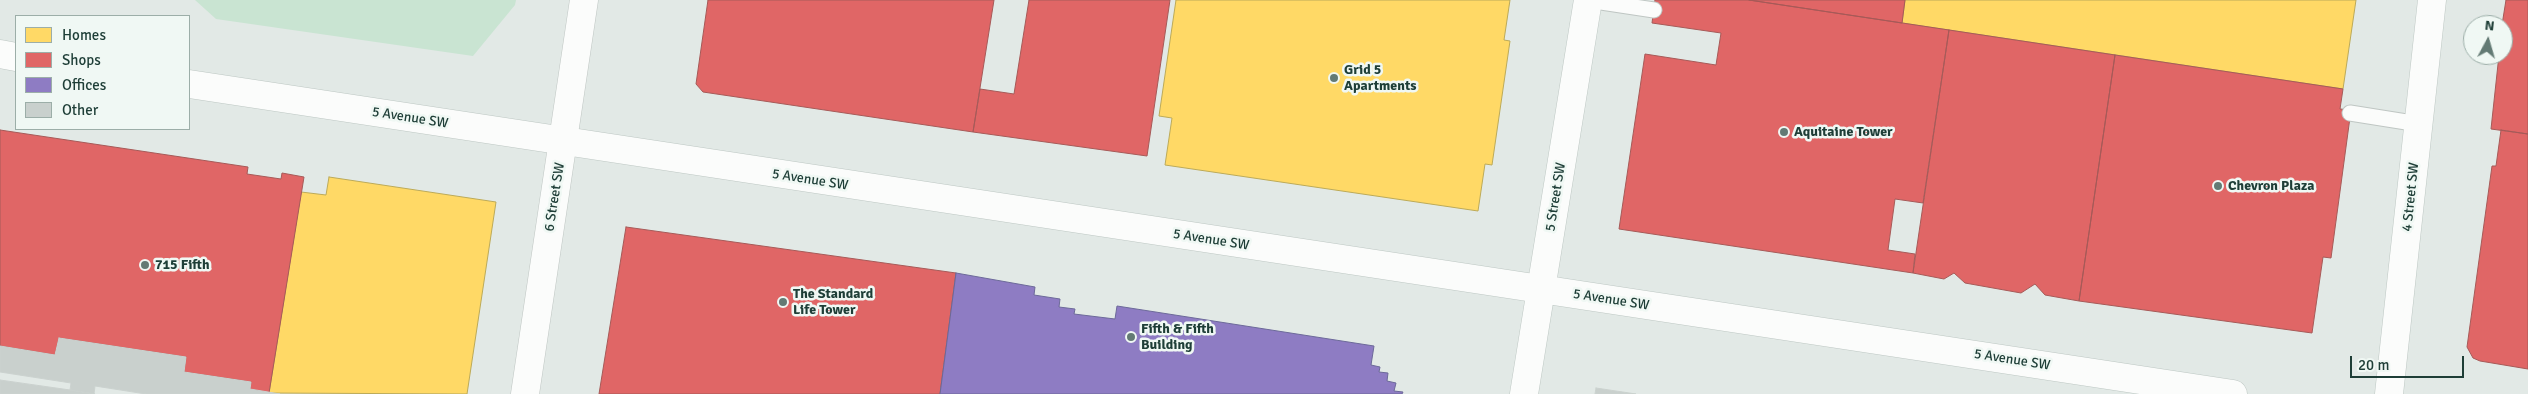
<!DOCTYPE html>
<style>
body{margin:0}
#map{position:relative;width:2528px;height:394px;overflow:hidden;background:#e2e9e6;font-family:Signika,sans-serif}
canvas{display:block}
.legend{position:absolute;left:15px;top:15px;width:175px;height:115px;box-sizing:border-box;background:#f0f8f4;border:1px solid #9caea8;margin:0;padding:6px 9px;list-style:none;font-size:15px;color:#1e3e37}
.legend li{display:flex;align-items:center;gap:10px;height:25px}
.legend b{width:25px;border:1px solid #9caea8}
.north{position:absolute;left:2463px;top:15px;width:50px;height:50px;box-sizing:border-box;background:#f0f8f4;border:1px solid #9caea8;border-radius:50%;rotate:6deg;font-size:14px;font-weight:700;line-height:20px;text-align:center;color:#1e3e37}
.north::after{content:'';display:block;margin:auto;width:18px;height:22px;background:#637a74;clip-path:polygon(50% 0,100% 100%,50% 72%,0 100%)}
.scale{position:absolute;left:2350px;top:356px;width:114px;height:22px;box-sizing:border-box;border:2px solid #1e3e37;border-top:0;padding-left:6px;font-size:15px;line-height:18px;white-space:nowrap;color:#1e3e37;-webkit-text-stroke:4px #f0f8f4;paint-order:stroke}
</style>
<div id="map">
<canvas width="2528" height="394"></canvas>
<ul class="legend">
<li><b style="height:14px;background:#ffd966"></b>Homes</li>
<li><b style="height:14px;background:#e06666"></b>Shops</li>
<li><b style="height:14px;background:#8e7cc3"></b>Offices</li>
<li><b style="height:14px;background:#c9d0cd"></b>Other</li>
</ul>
<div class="north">N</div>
<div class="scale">20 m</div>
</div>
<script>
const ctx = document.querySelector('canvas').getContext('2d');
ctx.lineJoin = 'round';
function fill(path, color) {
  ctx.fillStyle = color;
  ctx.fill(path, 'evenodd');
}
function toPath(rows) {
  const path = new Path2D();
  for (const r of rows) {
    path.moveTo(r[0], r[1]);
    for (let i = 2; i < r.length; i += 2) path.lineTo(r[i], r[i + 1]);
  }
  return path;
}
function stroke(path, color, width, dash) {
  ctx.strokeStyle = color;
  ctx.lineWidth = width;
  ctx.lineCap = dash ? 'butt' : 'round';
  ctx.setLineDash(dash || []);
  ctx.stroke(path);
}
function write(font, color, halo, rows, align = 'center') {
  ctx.font = font + ' Signika,sans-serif';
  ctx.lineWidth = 5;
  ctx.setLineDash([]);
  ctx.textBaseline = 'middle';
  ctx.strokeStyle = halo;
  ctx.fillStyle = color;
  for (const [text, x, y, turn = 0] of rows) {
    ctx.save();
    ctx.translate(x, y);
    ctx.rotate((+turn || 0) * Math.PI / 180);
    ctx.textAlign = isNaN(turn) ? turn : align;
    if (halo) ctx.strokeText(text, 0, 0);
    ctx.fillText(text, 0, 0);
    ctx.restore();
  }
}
fill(toPath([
 [195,0,516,0,515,5,473,56,216,19]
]), '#c9e4d2');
const homes = toPath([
 [1176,0,1510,0,1504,40,1510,41,1492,165,1485,164,1478,211,1165,165,1172,118,1159,116,1176,0],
 [1905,0,2356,0,2343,89,1902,23,1905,0],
 [329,177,496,202,467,394,269,393,301,192,326,195,329,177]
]);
fill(homes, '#ffd966');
stroke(homes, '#bcaa58', 1);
const shops = toPath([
 [708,0,994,0,973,132,703,92,696,84,708,0],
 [1029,0,1170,0,1147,156,973,132,980,89,1014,94,1029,0],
 [1655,0,1749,0,1949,30,1923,203,1895,199,1888,250,1915,254,1913,273,1619,229,1645,54,1716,65,1721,33,1652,23,1655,0],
 [1749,0,1905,0,1902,23,1749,0],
 [2506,0,2528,0,2528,134,2491,129,2499,55,2503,55,2502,25,2506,0],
 [1949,30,2115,55,2079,301,2045,295,2035,284,2021,293,1965,283,1954,273,1944,279,1913,273,1949,30],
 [2115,55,2343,89,2340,109,2351,110,2331,258,2323,257,2312,333,2079,301,2115,55],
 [0,130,248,167,247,174,281,179,282,173,304,177,269,393,250,389,251,382,184,372,186,357,59,338,55,355,0,346,0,130],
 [2501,130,2528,134,2528,369,2480,361,2473,358,2467,347,2492,166,2496,166,2501,130],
 [626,227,956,273,940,394,599,394,626,227]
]);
fill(shops, '#e06666');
stroke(shops, '#a65a58', 1);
const offices = toPath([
 [956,273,1035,287,1034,295,1060,299,1059,307,1075,309,1074,314,1115,319,1117,306,1374,346,1371,365,1380,367,1379,372,1388,373,1387,381,1396,383,1394,391,1403,392,1402,394,940,394,956,273]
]);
fill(offices, '#8e7cc3');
stroke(offices, '#6c6999', 1);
const building = toPath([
 [59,338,186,357,184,372,251,382,250,389,280,394,146,394,95,386,94,394,70,390,71,383,0,372,0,346,55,355,59,338],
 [0,380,70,390,95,394,0,394,0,380],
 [1596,388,1636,394,1595,394,1596,388]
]);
fill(building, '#c9d0cd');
stroke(building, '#cbd2cf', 1);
const service = toPath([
 [1588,0,1654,10],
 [2350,113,2419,124]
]);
const tertiary = toPath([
 [525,394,584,0]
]);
const secondary = toPath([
 [0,54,16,57],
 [189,84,2233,394],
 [1524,394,1588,0],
 [2389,394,2432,0]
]);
stroke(service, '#bfc6c3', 17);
stroke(tertiary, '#bfc6c3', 29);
stroke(secondary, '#bdc7c3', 29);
stroke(service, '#fbfcfb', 15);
stroke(tertiary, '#fbfcfb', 28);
stroke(secondary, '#fbfcfb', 28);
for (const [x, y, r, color] of [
 [1334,78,5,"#637a74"],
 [1784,132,5,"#637a74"],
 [2218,186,5,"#637a74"],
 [145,265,5,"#637a74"],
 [783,302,5,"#637a74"],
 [1131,337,5,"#637a74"]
]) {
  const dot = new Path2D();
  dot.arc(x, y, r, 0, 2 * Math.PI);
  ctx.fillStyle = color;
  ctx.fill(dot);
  stroke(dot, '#f0f8f4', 2);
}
write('bold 14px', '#1e3e37', '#f0f8f4', [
 ["Grid 5",1344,70],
 ["Apartments",1344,86],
 ["Aquitaine Tower",1794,132],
 ["Chevron Plaza",2228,186],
 ["715 Fifth",155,265],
 ["The Standard",793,294],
 ["Life Tower",793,310],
 ["Fifth & Fifth",1141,329],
 ["Building",1141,345]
], 'left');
write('14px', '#1e3e37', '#f0f8f4', [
 ["5 Avenue SW",410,118,9],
 ["5 Avenue SW",810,180,9],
 ["6 Street SW",555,197,-81],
 ["5 Street SW",1556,197,-81],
 ["4 Street SW",2411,197,-84],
 ["5 Avenue SW",1211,240,9],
 ["5 Avenue SW",1611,300,9],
 ["5 Avenue SW",2012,360,9]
]);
</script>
